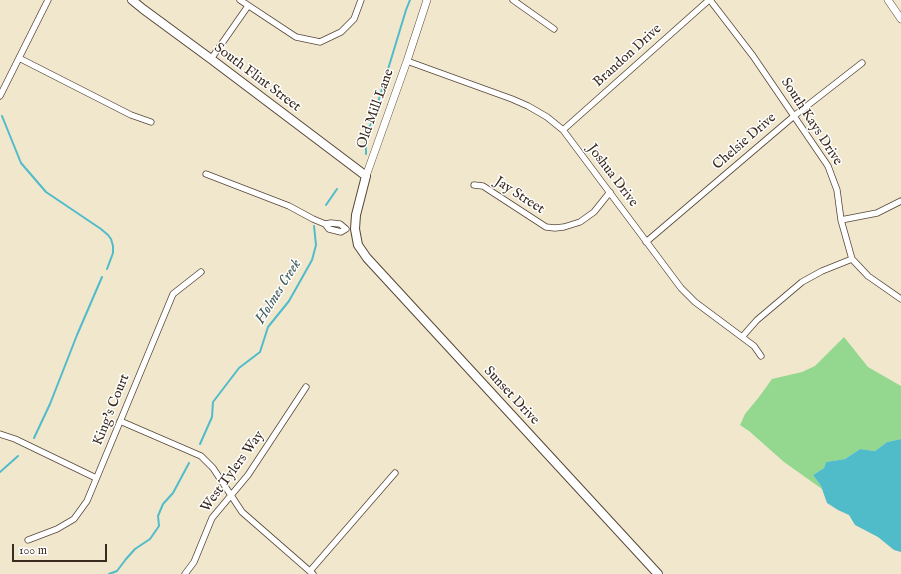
<!DOCTYPE html>
<style>
body{margin:0}
#map{position:relative;width:901px;height:574px;overflow:hidden;background:#f1e7cd;font-family:"IM FELL English",serif}
canvas{display:block}
.scale{position:absolute;left:12px;top:544px;width:95px;height:18px;box-sizing:border-box;border:2px solid #3b2a1e;border-top:0;padding-left:5px;font-size:12px;line-height:14px;white-space:nowrap;color:#3b2a1e;-webkit-text-stroke:3px #fff;paint-order:stroke}
</style>
<div id="map">
<canvas width="901" height="574"></canvas>
<div class="scale">100 m</div>
</div>
<script>
const ctx = document.querySelector('canvas').getContext('2d');
ctx.lineJoin = 'round';
function fill(path, color) {
  ctx.fillStyle = color;
  ctx.fill(path, 'evenodd');
}
function toPath(rows) {
  const path = new Path2D();
  for (const r of rows) {
    path.moveTo(r[0], r[1]);
    for (let i = 2; i < r.length; i += 2) path.lineTo(r[i], r[i + 1]);
  }
  return path;
}
function stroke(path, color, width, dash) {
  ctx.strokeStyle = color;
  ctx.lineWidth = width;
  ctx.lineCap = dash ? 'butt' : 'round';
  ctx.setLineDash(dash || []);
  ctx.stroke(path);
}
function write(font, color, halo, rows, align = 'center') {
  ctx.font = font + ' "IM FELL English",serif';
  ctx.lineWidth = 3;
  ctx.setLineDash([]);
  ctx.textBaseline = 'middle';
  ctx.strokeStyle = halo;
  ctx.fillStyle = color;
  for (const [text, x, y, turn = 0] of rows) {
    ctx.save();
    ctx.translate(x, y);
    ctx.rotate((+turn || 0) * Math.PI / 180);
    ctx.textAlign = isNaN(turn) ? turn : align;
    if (halo) ctx.strokeText(text, 0, 0);
    ctx.fillText(text, 0, 0);
    ctx.restore();
  }
}
fill(toPath([
 [844,337,868,367,901,386,901,439,887,442,875,451,860,449,845,459,826,462,824,468,813,475,821,486,822,489,784,462,749,431,740,425,745,414,759,397,772,379,802,372,815,366]
]), '#94d78f');
fill(toPath([
 [901,439,901,552,894,550,878,537,855,525,849,515,838,510,827,503,821,486,813,475,824,468,826,462,845,459,860,449,875,451,887,442]
]), '#50bcca');
stroke(toPath([
 [2,116,21,163,46,192,101,229,108,235,111,239,113,246,113,253,107,269],
 [366,154,366,150,365,140,365,135,372,122,406,10,410,0],
 [326,205,337,189],
 [34,438,50,404,77,335,102,277],
 [200,444,212,417,213,402,239,368,260,352,268,327,289,301,312,260,316,245,314,226],
 [0,472,18,456],
 [109,574,117,571,126,559,135,549,150,539,159,526,158,516,163,504,173,493,189,463]
]), '#50bcca', 2);
const minor = toPath([
 [240,0,296,37,320,42,341,32,354,19,361,0],
 [513,0,554,29],
 [710,0,753,56,828,166,837,190,841,220,852,259,868,276,901,299],
 [19,58,131,115,151,122],
 [211,59,248,6],
 [407,61,512,99,528,106,547,117,563,130,681,288,695,302,754,346,761,356],
 [0,96,48,0],
 [563,130,709,0],
 [206,174,289,206,313,219,325,224,329,229,341,232,346,229,340,224,331,223,325,224],
 [474,185,483,186,546,227,555,228,564,227,580,222,594,212,610,192],
 [841,220,877,213,901,201],
 [646,242,794,116,862,63],
 [742,337,757,320,802,282,822,271,852,259],
 [120,421,201,456,213,468,242,512,313,574],
 [0,434,15,439,96,478],
 [28,540,57,529,74,519,87,501,173,294,201,272],
 [310,571,395,473],
 [185,574,194,562,212,518,248,475,306,387]
]);
const tertiary = toPath([
 [888,0,901,19],
 [366,176,407,61,427,0]
]);
const secondary = toPath([
 [132,0,143,9,211,59,366,176,356,215,355,229,358,245,367,258,658,574]
]);
stroke(minor, '#564638', 7);
stroke(tertiary, '#564638', 8);
stroke(secondary, '#564638', 10);
stroke(minor, '#fff', 5.5);
stroke(tertiary, '#fff', 7);
stroke(secondary, '#fff', 8);
write('14px', '#3b2a1e', '#fff', [
 ["Brandon Drive",628,56,-42],
 ["South Flint Street",257,78,37],
 ["Old Mill Lane",376,109,-70],
 ["South Kays Drive",811,122,57],
 ["Chelsie Drive",745,142,-41],
 ["Joshua Drive",612,176,53],
 ["Jay Street",519,196,33],
 ["Sunset Drive",511,396,47],
 ["King's Court",112,410,-68],
 ["West Tylers Way",233,472,-54]
]);
write('italic 15px', '#425d5a', '#fff', [
 ["Holmes Creek",279,292,-58]
]);
</script>
